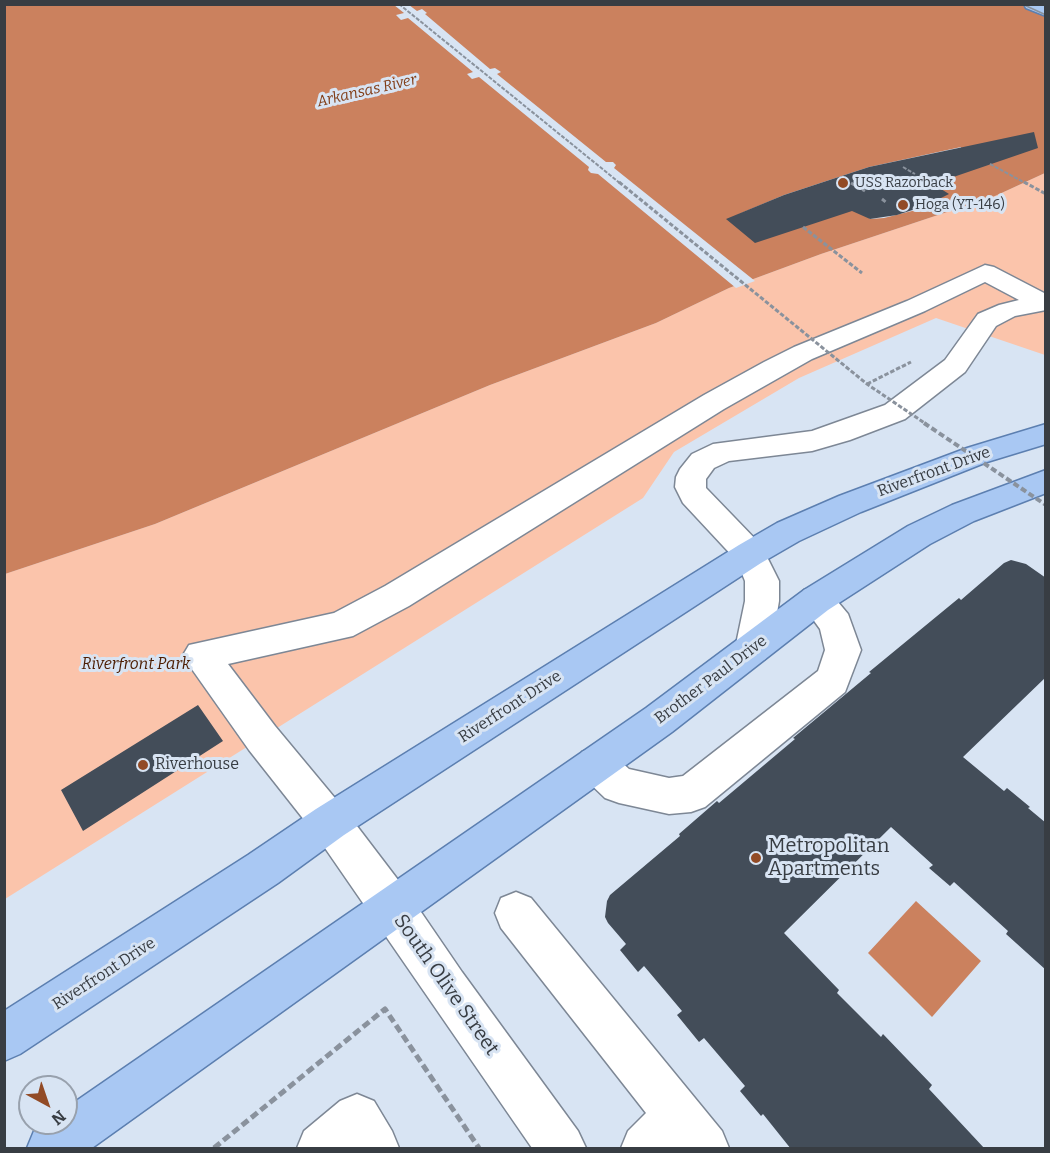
<!DOCTYPE html>
<style>
body{margin:0}
#map{position:relative;width:1050px;height:1153px;overflow:hidden;background:#d8e4f3;font-family:Bitter,serif}
canvas{display:block}
.frame{position:absolute;inset:0;border:6px solid #383d43;pointer-events:none}
.north{position:absolute;left:18px;top:1075px;width:60px;height:60px;box-sizing:border-box;background:#d8e4f3;border:2px solid #98a1ad;border-radius:50%;rotate:140deg;font-size:16px;font-weight:700;line-height:24px;text-align:center;color:#383d43}
.north::after{content:'';display:block;margin:auto;width:21px;height:27px;background:#924b26;clip-path:polygon(50% 0,100% 100%,50% 72%,0 100%)}
</style>
<div id="map">
<canvas width="1050" height="1153"></canvas>
<div class="frame"></div>
<div class="north">N</div>
</div>
<script>
const ctx = document.querySelector('canvas').getContext('2d');
ctx.lineJoin = 'round';
function fill(path, color) {
  ctx.fillStyle = color;
  ctx.fill(path, 'evenodd');
}
function toPath(rows) {
  const path = new Path2D();
  for (const r of rows) {
    path.moveTo(r[0], r[1]);
    for (let i = 2; i < r.length; i += 2) path.lineTo(r[i], r[i + 1]);
  }
  return path;
}
function stroke(path, color, width, dash) {
  ctx.strokeStyle = color;
  ctx.lineWidth = width;
  ctx.lineCap = dash ? 'butt' : 'round';
  ctx.setLineDash(dash || []);
  ctx.stroke(path);
}
function write(font, color, halo, rows, align = 'center') {
  ctx.font = font + ' Bitter,serif';
  ctx.lineWidth = 6;
  ctx.setLineDash([]);
  ctx.textBaseline = 'middle';
  ctx.strokeStyle = halo;
  ctx.fillStyle = color;
  for (const [text, x, y, turn = 0] of rows) {
    ctx.save();
    ctx.translate(x, y);
    ctx.rotate((+turn || 0) * Math.PI / 180);
    ctx.textAlign = isNaN(turn) ? turn : align;
    if (halo) ctx.strokeText(text, 0, 0);
    ctx.fillText(text, 0, 0);
    ctx.restore();
  }
}
fill(toPath([
 [1045,173,1045,355,936,318,799,378,674,452,643,498,5,899,5,574,155,524,490,385,656,323,729,288,821,254,995,196]
]), '#fbc4ab');
fill(toPath([
 [5,5,1045,5,1045,173,995,196,821,254,729,288,656,323,490,385,155,524,5,574],
 [961,147,961,148,739,214,784,195,869,167],
 [938,198,916,210,884,218,870,219,864,214],
 [916,901,981,961,932,1017,868,953]
]), '#cb815e');
fill(toPath([
 [394,5,409,5,417,11,422,9,427,13,425,14,490,69,495,68,501,72,497,74,606,162,613,162,616,165,614,168,755,281,736,288,598,174,591,173,588,170,589,167,479,77,472,79,467,74,473,72,408,18,401,20,396,15,404,13]
]), '#d8e4f3');
fill(toPath([
 [1034,132,1038,148,933,184,949,194,925,206,897,215,870,219,852,211,755,243,726,219,784,195,869,167],
 [1011,560,1026,564,1046,578,1046,677,963,757,1004,791,1007,788,1030,807,1028,808,1046,823,1046,970,1006,934,1008,931,954,882,950,886,929,868,933,865,891,827,784,933,839,990,837,993,881,1037,883,1034,932,1085,929,1089,985,1149,791,1149,763,1114,761,1116,740,1091,745,1086,704,1038,699,1042,677,1015,682,1011,644,966,638,972,620,950,626,944,608,923,605,917,607,901,610,895,680,836,679,834,717,801,719,803,795,739,793,738,871,673,869,672,959,598,961,600,1004,563],
 [198,705,223,741,83,831,61,790]
]), '#434d59');
const minor = toPath([
 [985,265,994,267,1046,294,1046,310,1015,316,996,326,965,372,905,419,850,440,812,451,729,461,714,468,706,479,706,488,761,545,779,581,779,601,771,649,765,659,753,664,741,659,735,649,745,601,745,581,737,561,683,503,675,487,676,477,680,469,692,454,713,444,812,431,885,405,945,360,978,314,999,305,1019,300,985,282,925,311,812,359,724,409,409,606,353,636,228,664,275,726,344,809,408,893,462,972,578,1131,586,1148,532,1148,316,835,249,750,189,665,183,655,189,645,334,613,385,586,704,395,764,362,794,347,907,301,985,265],
 [816,586,828,590,848,614,861,650,845,692,705,807,691,812,669,814,619,803,605,798,582,776,577,764,582,752,596,746,610,752,629,769,669,778,683,776,818,671,825,650,820,629,799,600,804,590,816,586],
 [516,892,531,898,722,1131,729,1148,621,1148,628,1131,646,1113,501,928,495,913,501,898,516,892],
 [357,1094,374,1101,392,1131,399,1148,297,1148,304,1131,340,1101,357,1094]
]);
const major = toPath([
 [1024,4,1046,4,1046,16,1026,8,1024,4],
 [1046,424,1046,444,987,462,861,512,799,541,761,563,344,835,278,883,20,1054,4,1061,4,1011,248,855,316,809,739,545,777,523,839,496,967,448,1046,424],
 [1046,470,1046,493,974,521,930,544,828,610,672,732,92,1148,27,1148,34,1131,45,1123,66,1123,66,1108,646,708,804,590,908,526,952,505,1046,470]
]);
stroke(minor, '#7d8795', 3);
stroke(major, '#5c7fb0', 3);
stroke(toPath([
 [990,164,1027,184],
 [903,167,915,174]
]), '#8a929d', 2, [4, 1.5]);
stroke(toPath([
 [1024,182,1046,194],
 [851,183,865,191],
 [882,199,887,203],
 [803,227,862,273],
 [867,384,911,362]
]), '#8a929d', 3, [4.5, 2]);
stroke(toPath([
 [214,1148,385,1009,479,1148]
]), '#8a929d', 5, [8, 4]);
fill(minor, '#fff');
fill(major, '#a9c8f3');
stroke(toPath([
 [1022,4,1046,15]
]), '#89919c', 1.5);
stroke(toPath([
 [399,4,621,184]
]), '#8a929d', 2, [4, 1.5]);
stroke(toPath([
 [619,182,867,384,926,424]
]), '#8a929d', 3, [4.5, 2]);
stroke(toPath([
 [924,423,1046,505]
]), '#8a929d', 4, [6, 3]);
for (const [x, y, r, color] of [
 [843,183,6,"#924b26"],
 [903,205,6,"#924b26"],
 [143,765,6,"#924b26"],
 [756,858,6,"#924b26"]
]) {
  const dot = new Path2D();
  dot.arc(x, y, r, 0, 2 * Math.PI);
  ctx.fillStyle = color;
  ctx.fill(dot);
  stroke(dot, '#d8e4f3', 2);
}
write('14px', '#383d43', '#d8e4f3', [
 ["USS Razorback",855,183],
 ["Hoga (YT-146)",915,205]
], 'left');
write('italic 15px', '#813d17', '#d8e4f3', [
 ["Arkansas River",367,91,-13]
]);
write('16px', '#383d43', '#d8e4f3', [
 ["Riverfront Drive",934,472,-20],
 ["Brother Paul Drive",711,680,-37],
 ["Riverfront Drive",510,707,-33],
 ["Riverfront Drive",104,974,-33]
]);
write('italic 16px', '#4c1d02', '#d8e4f3', [
 ["Riverfront Park",136,665]
]);
write('16px', '#383d43', '#d8e4f3', [
 ["Riverhouse",155,765]
], 'left');
write('20px', '#383d43', '#d8e4f3', [
 ["Metropolitan",768,846],
 ["Apartments",768,869]
], 'left');
write('20px', '#383d43', '#d8e4f3', [
 ["South Olive Street",446,985,55]
]);
</script>
